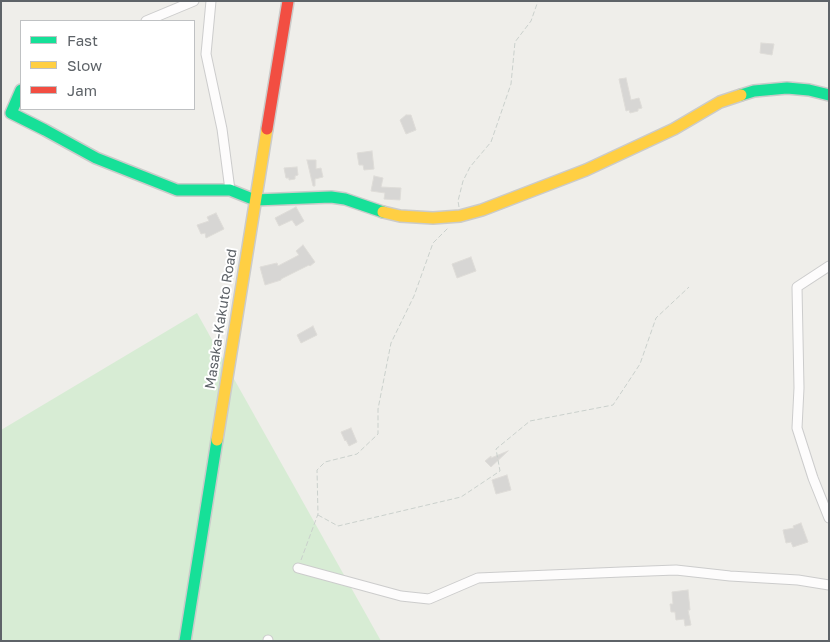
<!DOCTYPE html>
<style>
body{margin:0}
#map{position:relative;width:830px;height:642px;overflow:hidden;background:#efeeea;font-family:"Golos Text",sans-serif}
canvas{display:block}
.frame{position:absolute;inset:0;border:2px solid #5e6368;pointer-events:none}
.legend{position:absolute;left:20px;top:20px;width:175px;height:90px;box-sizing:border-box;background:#fff;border:1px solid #bfc1c3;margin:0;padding:6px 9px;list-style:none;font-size:15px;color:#5e6368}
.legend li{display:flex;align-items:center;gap:10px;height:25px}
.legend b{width:25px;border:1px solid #bfc1c3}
</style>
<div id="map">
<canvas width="830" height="642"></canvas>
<div class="frame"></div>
<ul class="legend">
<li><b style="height:6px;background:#16e098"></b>Fast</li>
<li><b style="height:6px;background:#ffcf43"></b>Slow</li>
<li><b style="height:6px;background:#f24e42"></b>Jam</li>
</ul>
</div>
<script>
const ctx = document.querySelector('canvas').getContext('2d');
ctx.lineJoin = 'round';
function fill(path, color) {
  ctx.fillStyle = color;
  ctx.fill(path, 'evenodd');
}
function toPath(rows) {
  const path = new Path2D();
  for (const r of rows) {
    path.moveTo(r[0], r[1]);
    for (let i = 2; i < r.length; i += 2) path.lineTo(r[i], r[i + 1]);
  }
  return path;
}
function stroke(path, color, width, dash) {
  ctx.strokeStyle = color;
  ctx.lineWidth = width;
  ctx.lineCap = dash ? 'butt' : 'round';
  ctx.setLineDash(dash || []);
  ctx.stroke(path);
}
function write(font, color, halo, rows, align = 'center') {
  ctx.font = font + ' "Golos Text",sans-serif';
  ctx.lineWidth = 4;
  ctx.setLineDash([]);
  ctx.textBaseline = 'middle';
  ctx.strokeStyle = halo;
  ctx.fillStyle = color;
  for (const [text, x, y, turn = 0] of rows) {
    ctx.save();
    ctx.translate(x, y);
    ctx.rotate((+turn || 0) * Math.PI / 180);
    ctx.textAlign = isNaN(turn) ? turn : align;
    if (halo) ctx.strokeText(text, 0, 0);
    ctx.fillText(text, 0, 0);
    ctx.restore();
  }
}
fill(toPath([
 [197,313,381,641,1,641,1,430]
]), '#d7ecd4');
const building = toPath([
 [761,43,774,44,772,55,760,53,761,43],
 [626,78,631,100,639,98,642,108,638,109,638,111,630,113,629,110,626,111,619,79,626,78],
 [406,115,411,115,416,130,406,134,400,120,406,115],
 [372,151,374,169,364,170,363,165,359,165,357,153,372,151],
 [307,160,316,160,316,169,321,168,323,177,315,179,315,186,313,186,307,160],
 [297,167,298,175,295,176,295,179,289,180,289,178,286,178,284,168,297,167],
 [374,176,383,178,381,187,401,188,400,200,384,199,385,193,371,191,374,176],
 [296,207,304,221,296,226,292,220,279,226,275,218,296,207],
 [216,213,224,229,206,238,205,233,201,234,197,225,209,221,207,217,216,213],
 [303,245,315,262,310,266,309,265,281,279,281,280,265,285,260,267,277,263,278,266,299,255,296,251,303,245],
 [471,257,476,271,457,278,452,264,471,257],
 [313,326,317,335,301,343,297,335,313,326],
 [351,428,357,442,349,446,346,440,345,441,341,432,351,428],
 [508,451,491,467,485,461,491,456,491,458,508,451],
 [507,475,511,490,496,494,492,480,507,475],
 [801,523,808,542,793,547,791,542,786,543,783,530,794,528,793,526,801,523],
 [688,590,690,610,688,610,691,625,685,626,684,619,676,620,675,612,671,612,670,604,673,604,672,592,688,590]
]);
fill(building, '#d7d6d4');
stroke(building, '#dedcd8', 1);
const street = toPath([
 [211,1,206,54,222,129,230,190],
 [146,21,194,1],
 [829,266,797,287,799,388,797,428,813,478,829,518],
 [298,568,401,596,429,599,478,578,622,572,676,570,730,576,798,580,829,585],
 [268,641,268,640]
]);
const fast = toPath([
 [21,90,11,113,45,130,96,158,177,190,230,190,255,200,331,197,345,199,383,212],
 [741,95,754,91,787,88,809,90,829,95],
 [185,641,217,440]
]);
const slow = toPath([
 [383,212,400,216,433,218,460,216,482,210,586,170,674,129,720,102,741,95],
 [217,440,267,129]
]);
const jam = toPath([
 [267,129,288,1]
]);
stroke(street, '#ccc', 11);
stroke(fast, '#cbcbca', 14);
stroke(slow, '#cbcbca', 14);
stroke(jam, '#cbcbca', 14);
stroke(toPath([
 [459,207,458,201,463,181,470,167,491,142,511,84,515,42,531,21,538,1],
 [318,515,338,526,461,497,500,471,496,449,530,421,613,405,640,364,656,318,689,287],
 [301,560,318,514,317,470,325,462,357,454,378,434,378,409,391,343,414,296,433,243,448,228]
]), '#cad0cc', 1, [5, 2.5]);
stroke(street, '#fdfcfc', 9);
stroke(fast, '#16e098', 11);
stroke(slow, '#ffcf43', 11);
stroke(jam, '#f24e42', 11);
write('14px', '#5e6368', '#fff', [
 ["Masaka-Kakuto Road",221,319,-81]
]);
</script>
